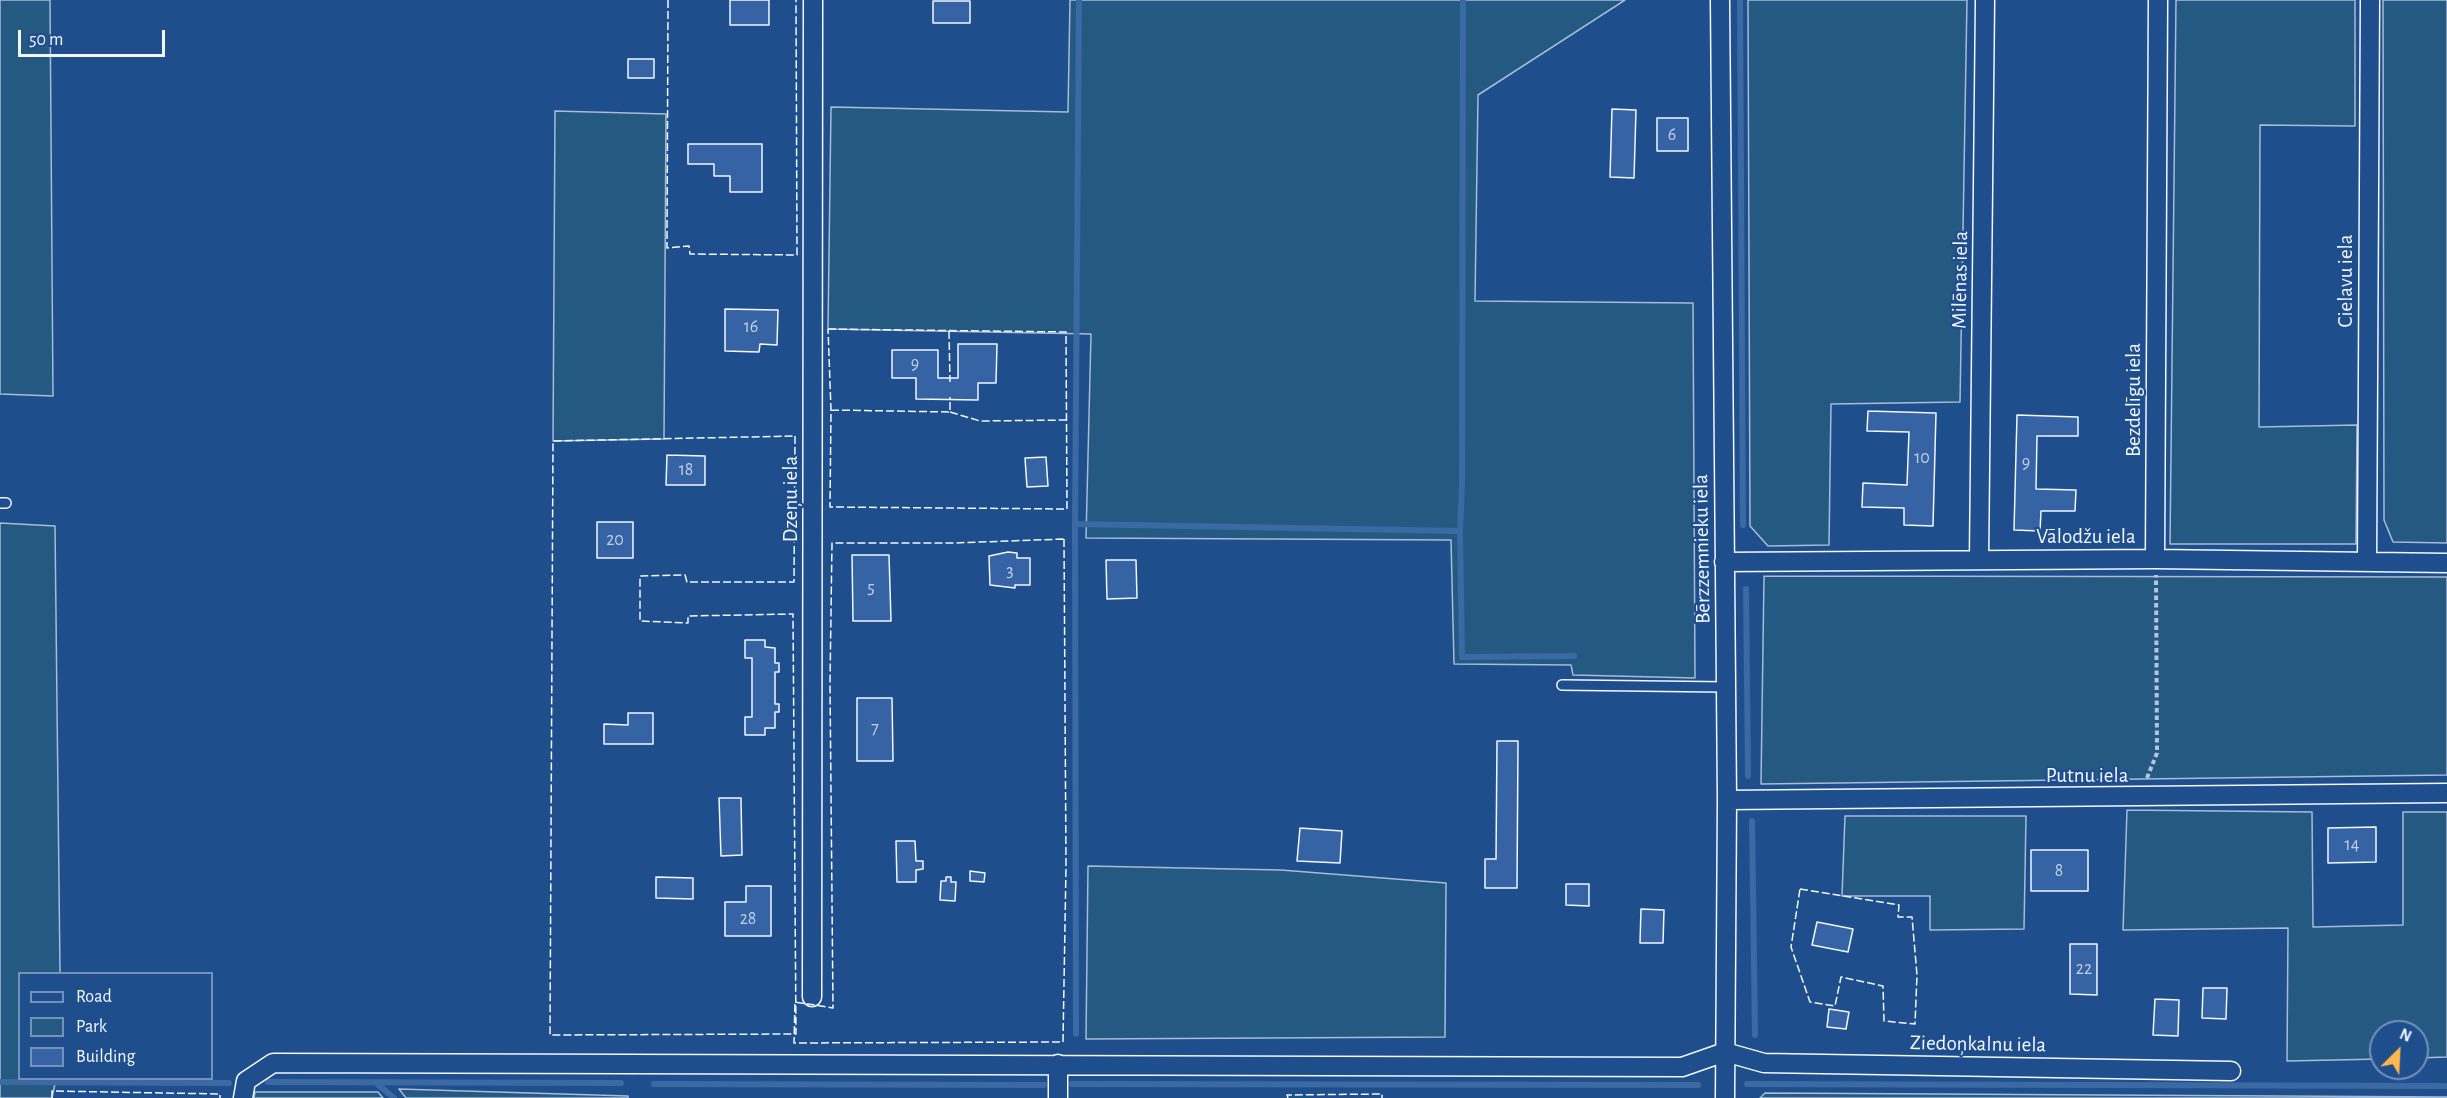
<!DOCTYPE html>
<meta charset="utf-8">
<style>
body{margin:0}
#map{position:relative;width:2447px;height:1098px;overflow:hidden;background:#1f4e8c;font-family:"Alegreya Sans",sans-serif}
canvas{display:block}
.legend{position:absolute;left:18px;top:972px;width:195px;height:108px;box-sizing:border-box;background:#1f4e8c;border:2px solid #7391ba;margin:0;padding:8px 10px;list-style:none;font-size:18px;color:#f2f6ff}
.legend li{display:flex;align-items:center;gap:12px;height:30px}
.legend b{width:30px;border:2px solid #7391ba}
.north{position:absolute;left:2369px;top:1020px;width:60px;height:60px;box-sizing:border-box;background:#1f4e8c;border:2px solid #7391ba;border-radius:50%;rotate:24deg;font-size:16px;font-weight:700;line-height:24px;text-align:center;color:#f2f6ff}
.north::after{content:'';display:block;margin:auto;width:21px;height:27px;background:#ffb74d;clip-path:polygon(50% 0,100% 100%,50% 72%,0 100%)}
.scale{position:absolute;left:18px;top:30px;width:147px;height:27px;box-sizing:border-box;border:3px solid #f2f6ff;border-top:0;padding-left:8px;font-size:18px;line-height:21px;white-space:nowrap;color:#f2f6ff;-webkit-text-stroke:4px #1f4e8c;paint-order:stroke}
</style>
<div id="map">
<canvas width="2447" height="1098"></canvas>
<ul class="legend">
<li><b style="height:8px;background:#1f4e8c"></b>Road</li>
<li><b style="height:16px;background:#245a82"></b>Park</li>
<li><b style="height:16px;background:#3563a3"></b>Building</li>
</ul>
<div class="north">N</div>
<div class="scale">50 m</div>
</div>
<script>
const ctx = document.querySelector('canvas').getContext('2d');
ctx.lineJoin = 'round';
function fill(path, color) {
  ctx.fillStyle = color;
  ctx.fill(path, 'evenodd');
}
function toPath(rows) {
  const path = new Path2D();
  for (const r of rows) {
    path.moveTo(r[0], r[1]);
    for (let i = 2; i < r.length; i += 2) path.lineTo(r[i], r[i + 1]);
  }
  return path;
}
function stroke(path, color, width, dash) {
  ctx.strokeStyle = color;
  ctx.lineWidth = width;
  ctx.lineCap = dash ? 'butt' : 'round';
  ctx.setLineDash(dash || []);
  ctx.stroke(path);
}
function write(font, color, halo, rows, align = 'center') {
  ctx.font = font + ' "Alegreya Sans",sans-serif';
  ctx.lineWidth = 4.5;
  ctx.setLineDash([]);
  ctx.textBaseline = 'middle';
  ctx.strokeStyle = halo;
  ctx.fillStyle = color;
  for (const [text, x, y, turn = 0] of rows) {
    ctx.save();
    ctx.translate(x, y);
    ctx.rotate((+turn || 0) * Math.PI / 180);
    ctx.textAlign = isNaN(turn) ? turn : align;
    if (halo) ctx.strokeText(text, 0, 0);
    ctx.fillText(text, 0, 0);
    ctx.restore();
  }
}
const green = toPath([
 [0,0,50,0,53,396,0,394,0,0],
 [1070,0,1625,0,1478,95,1475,301,1693,303,1695,678,1573,675,1571,665,1454,664,1451,540,1086,538,1091,334,828,329,831,107,1068,112,1070,0],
 [1748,0,1967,0,1960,402,1831,404,1829,545,1768,546,1750,526,1748,0],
 [2176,0,2355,0,2355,126,2260,125,2259,427,2357,425,2356,544,2170,544,2176,0],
 [2383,0,2447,0,2447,543,2393,542,2384,520,2383,0],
 [555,111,666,114,664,439,553,441,555,111],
 [0,523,55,526,60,973,20,974,20,1078,56,1079,52,1098,0,1098,0,523],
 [1764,576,2447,577,2447,775,1761,784,1764,576],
 [2127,810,2312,812,2313,927,2403,925,2403,812,2447,812,2447,1057,2417,1058,2417,1032,2381,1032,2381,1059,2287,1061,2288,928,2123,930,2127,810],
 [1845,816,2026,816,2024,929,1930,930,1930,896,1842,896,1845,816],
 [1088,866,1281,870,1446,883,1445,1037,1086,1039,1088,866],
 [399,1089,628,1096,628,1098,406,1098,399,1089],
 [255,1092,378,1092,383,1098,254,1098,255,1092],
 [1765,1093,2447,1097,2447,1098,1760,1098,1765,1093]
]);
fill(green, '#245a82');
stroke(green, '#a8bbd7', 1.5);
stroke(toPath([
 [1463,0,1462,484,1460,531,1462,657,1574,656],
 [1740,0,1743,525],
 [1075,524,1460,531],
 [1746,589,1748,776],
 [1752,821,1755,1035],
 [1076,1034,1075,524,1079,0],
 [0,1082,229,1083],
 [268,1082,621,1083],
 [376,1083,394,1098],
 [654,1084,1044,1085],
 [1072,1084,1698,1085],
 [1747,1084,2447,1086]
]), '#3b69a3', 6);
const building = toPath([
 [730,0,769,0,769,25,730,25,730,0],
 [933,1,970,1,970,23,933,23,933,1],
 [628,59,654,59,654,78,628,78,628,59],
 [1612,109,1636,110,1634,178,1610,177,1612,109],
 [1657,118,1688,118,1688,151,1657,151,1657,118],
 [688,144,762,144,762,192,730,192,730,176,714,176,714,164,688,164,688,144],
 [725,309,778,310,777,345,760,344,759,352,725,351,725,309],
 [958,344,997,344,996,383,978,383,978,400,916,399,916,378,892,378,892,350,938,350,938,378,958,378,958,344],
 [1868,411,1936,413,1933,526,1904,525,1904,508,1862,507,1863,483,1907,485,1909,432,1867,431,1868,411],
 [2017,415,2078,417,2078,436,2037,436,2036,489,2076,490,2075,511,2041,511,2040,531,2014,530,2017,415],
 [667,455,705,456,705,485,666,485,667,455],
 [1046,457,1048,486,1027,487,1025,458,1046,457],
 [597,522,633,522,633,558,597,558,597,522],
 [1008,552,1017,553,1017,558,1030,558,1030,585,1015,585,1015,588,990,585,989,556,1008,552],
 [852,555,889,555,891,621,853,621,852,555],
 [1106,560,1136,560,1137,598,1107,599,1106,560],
 [745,640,765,640,765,647,775,648,775,663,779,663,779,672,775,672,775,704,779,704,779,712,775,712,775,728,765,728,765,735,745,735,745,717,752,717,752,658,745,658,745,640],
 [857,698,892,698,893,761,857,761,857,698],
 [628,713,653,713,653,744,604,744,604,724,628,725,628,713],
 [1497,741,1518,741,1517,888,1485,888,1485,859,1496,859,1497,741],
 [719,798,741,798,742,855,721,856,719,798],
 [2376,827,2376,862,2328,863,2328,828,2376,827],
 [1300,828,1342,831,1340,863,1297,861,1300,828],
 [896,841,915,841,916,861,923,861,923,869,916,870,916,882,897,882,896,841],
 [2031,850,2088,850,2088,891,2031,891,2031,850],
 [970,871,985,873,984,882,970,881,970,871],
 [656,877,693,878,693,899,656,898,656,877],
 [946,877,951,877,951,882,956,882,955,901,940,900,941,881,946,881,946,877],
 [1566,884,1589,884,1589,906,1566,905,1566,884],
 [746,886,771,886,771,936,725,936,725,902,746,902,746,886],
 [1641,909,1664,910,1663,943,1640,943,1641,909],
 [1817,922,1853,929,1848,952,1812,945,1817,922],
 [2070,944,2097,944,2097,995,2070,994,2070,944],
 [2203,988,2227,988,2226,1019,2202,1018,2203,988],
 [2155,999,2179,1000,2178,1036,2153,1035,2155,999],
 [1829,1009,1849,1012,1846,1029,1827,1027,1829,1009]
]);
fill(building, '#3563a3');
stroke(building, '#f2f6ff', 1.5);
const lane = toPath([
 [0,503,6,503],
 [1562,685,1726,687]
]);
const street = toPath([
 [1720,0,1727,800,1725,1098],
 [2155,559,2158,0],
 [1979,560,1985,0],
 [1724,562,2155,559,2447,563],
 [2367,562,2370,0],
 [1727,800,2447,793],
 [812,997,813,0],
 [243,1098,246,1081,273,1063,1682,1067,1725,1052,1764,1063,2231,1071],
 [1058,1098,1058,1064]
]);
stroke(lane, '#f2f6ff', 12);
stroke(street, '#f2f6ff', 21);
stroke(toPath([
 [2147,778,2157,753,2156,575]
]), '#b3c4dc', 4, [4.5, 3]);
stroke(lane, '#1f4e8c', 9);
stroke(street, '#1f4e8c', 18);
stroke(toPath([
 [668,0,667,248,689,246,690,254,797,255,796,0],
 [828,329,1066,332,1067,509,830,507,831,410,828,329],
 [949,331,950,382],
 [831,410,950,412,950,397],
 [950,412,980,421,1067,420],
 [795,436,794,582,687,582,685,575,640,576,640,621,688,623,688,616,793,614,796,1034,550,1035,553,441,795,436],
 [1064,539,1066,866,1063,1042,794,1043,795,1002,833,1008,830,684,832,543,953,543,1064,539],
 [1800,889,1899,905,1898,917,1912,917,1917,975,1915,1024,1884,1021,1883,986,1841,977,1835,1006,1810,1002,1791,947,1800,889],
 [52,1098,52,1091,220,1094,220,1098],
 [1288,1098,1287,1095,1382,1094,1382,1098]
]), '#f2f6ff', 1.5, [8, 3]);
write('18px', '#c3d1e8', null, [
 ["6",1672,135],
 ["16",751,327],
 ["9",915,364],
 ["10",1922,458],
 ["9",2026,463],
 ["18",686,470],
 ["20",615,540],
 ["3",1010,571],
 ["5",871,588],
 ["7",875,729],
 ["14",2352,845],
 ["8",2059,871],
 ["28",748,919],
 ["22",2084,969]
]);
write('21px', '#f2f6ff', '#1f4e8c', [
 ["Milēnas iela",1960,280,-89],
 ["Cielavu iela",2346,281,-90],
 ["Bezdelīgu iela",2134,400,-90],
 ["Dzeņu iela",791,499,-90],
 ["Vālodžu iela",2086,537],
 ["Bērzzemnieku iela",1702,549,-91],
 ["Putnu iela",2087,776],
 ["Ziedoņkalnu iela",1978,1044,1]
]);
</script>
